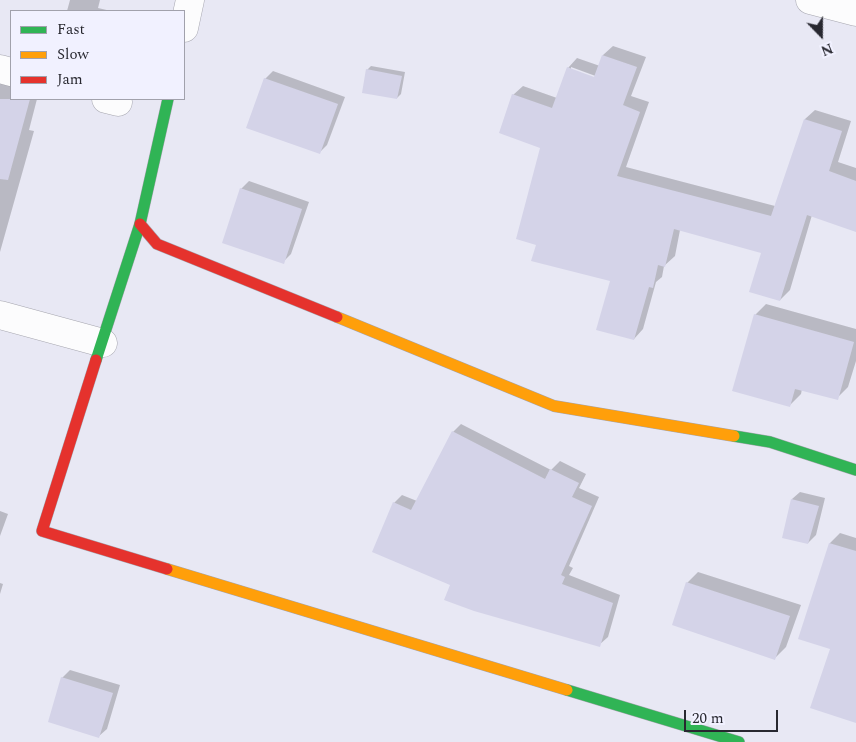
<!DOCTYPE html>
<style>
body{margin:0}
#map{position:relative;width:856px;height:742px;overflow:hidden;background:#e8e8f4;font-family:Spectral,serif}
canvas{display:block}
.legend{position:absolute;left:10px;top:10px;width:175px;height:90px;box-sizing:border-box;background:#f1f1ff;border:1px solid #a1a1ac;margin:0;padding:6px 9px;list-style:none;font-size:15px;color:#282830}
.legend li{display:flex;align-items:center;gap:10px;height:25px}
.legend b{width:25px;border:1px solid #a1a1ac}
.north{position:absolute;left:796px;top:10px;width:50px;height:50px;-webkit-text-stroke:4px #f1f1ff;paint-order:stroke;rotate:158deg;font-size:14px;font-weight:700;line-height:20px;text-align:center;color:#282830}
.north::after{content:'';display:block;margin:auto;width:18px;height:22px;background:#282830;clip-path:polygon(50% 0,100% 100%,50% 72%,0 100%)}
.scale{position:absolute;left:684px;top:710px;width:94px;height:22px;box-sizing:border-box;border:2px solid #282830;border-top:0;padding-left:6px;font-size:15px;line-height:18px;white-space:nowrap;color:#282830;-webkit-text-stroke:4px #f1f1ff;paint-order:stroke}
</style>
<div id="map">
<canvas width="856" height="742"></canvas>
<ul class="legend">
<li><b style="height:6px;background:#30b455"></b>Fast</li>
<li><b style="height:6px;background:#ff9f0a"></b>Slow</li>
<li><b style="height:6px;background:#e5322d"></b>Jam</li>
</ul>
<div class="north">N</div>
<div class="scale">20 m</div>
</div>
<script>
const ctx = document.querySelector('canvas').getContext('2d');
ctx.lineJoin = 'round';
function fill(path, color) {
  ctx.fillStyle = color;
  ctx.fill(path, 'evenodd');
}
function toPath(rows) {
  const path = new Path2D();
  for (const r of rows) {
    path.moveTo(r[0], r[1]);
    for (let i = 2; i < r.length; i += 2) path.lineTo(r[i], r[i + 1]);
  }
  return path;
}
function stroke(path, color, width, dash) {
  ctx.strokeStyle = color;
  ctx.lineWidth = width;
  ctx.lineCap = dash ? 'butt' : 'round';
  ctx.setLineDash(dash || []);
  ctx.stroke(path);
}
fill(toPath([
 [70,0,100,0,98,8,111,11,67,11],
 [613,46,646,57,631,96,649,102,626,167,775,206,805,119,815,110,851,121,838,162,856,168,856,230,812,215,790,290,780,300,763,252,680,230,675,256,664,266,662,277,656,282,643,329,634,339,611,280,537,244,541,147,513,95,523,86,557,98,568,68,577,58,600,66,603,55],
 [571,67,601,78,600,80,571,70],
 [371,66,405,72,401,94,397,98,367,70],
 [273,71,345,97,327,145,319,153,265,79],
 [0,73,11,76,11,99,37,99,29,130,34,131,0,252],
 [249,181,309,202,291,254,283,262,241,189],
 [766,304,856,329,856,361,848,387,837,398,802,389,801,394,790,405,755,315],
 [461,424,551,470,560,461,586,474,579,488,599,497,569,566,573,568,569,575,620,595,608,637,599,645,452,584,394,503,402,495,417,501,453,432],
 [800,492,825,498,816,535,808,543,792,499],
 [0,511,8,514,0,536],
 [840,533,856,538,856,722,831,648,800,638,830,543],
 [698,572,801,605,786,647,775,658,687,583],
 [0,583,3,584,0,594],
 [70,670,120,685,107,729,99,736,62,678]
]), '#0003');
fill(toPath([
 [602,55,637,67,623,105,640,112,617,176,771,216,804,119,842,131,829,171,856,181,856,232,807,215,780,301,749,292,761,253,674,229,665,267,658,265,653,288,649,287,634,340,596,330,610,281,531,261,536,245,516,239,540,148,499,133,512,94,552,108,567,67,594,77],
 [366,69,402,76,397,99,362,93],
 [264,78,338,104,320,154,246,128],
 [0,99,30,99,8,180,0,179],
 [240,188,302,209,284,264,222,243],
 [754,314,854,342,838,400,795,389,790,407,732,391],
 [452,431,545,479,550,469,579,483,572,497,592,506,561,575,565,577,562,584,613,603,600,647,474,611,444,600,450,585,372,552,393,502,411,510],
 [791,499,819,506,808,544,782,538],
 [829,543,856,551,856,723,810,708,830,649,798,639],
 [686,582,790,616,775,660,672,625],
 [61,677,113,693,99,738,48,722]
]), '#d4d3e8');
const street = toPath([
 [810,0,856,12],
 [184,28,190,0],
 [0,69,11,72],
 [106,99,118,102],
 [0,315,103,343]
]);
const fast = toPath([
 [96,360,140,224,168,99],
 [734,436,770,442,856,470],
 [567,690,739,742]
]);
const slow = toPath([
 [337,317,554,406,734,436],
 [167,569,567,690]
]);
const jam = toPath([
 [140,224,157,244,337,317],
 [96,360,42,531,167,569]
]);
stroke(street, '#a5a5ae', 29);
stroke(fast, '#a5a5ae', 12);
stroke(slow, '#a5a5ae', 12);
stroke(jam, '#a5a5ae', 12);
stroke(street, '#fcfcfd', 28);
stroke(fast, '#30b455', 11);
stroke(slow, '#ff9f0a', 11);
stroke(jam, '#e5322d', 11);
</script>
